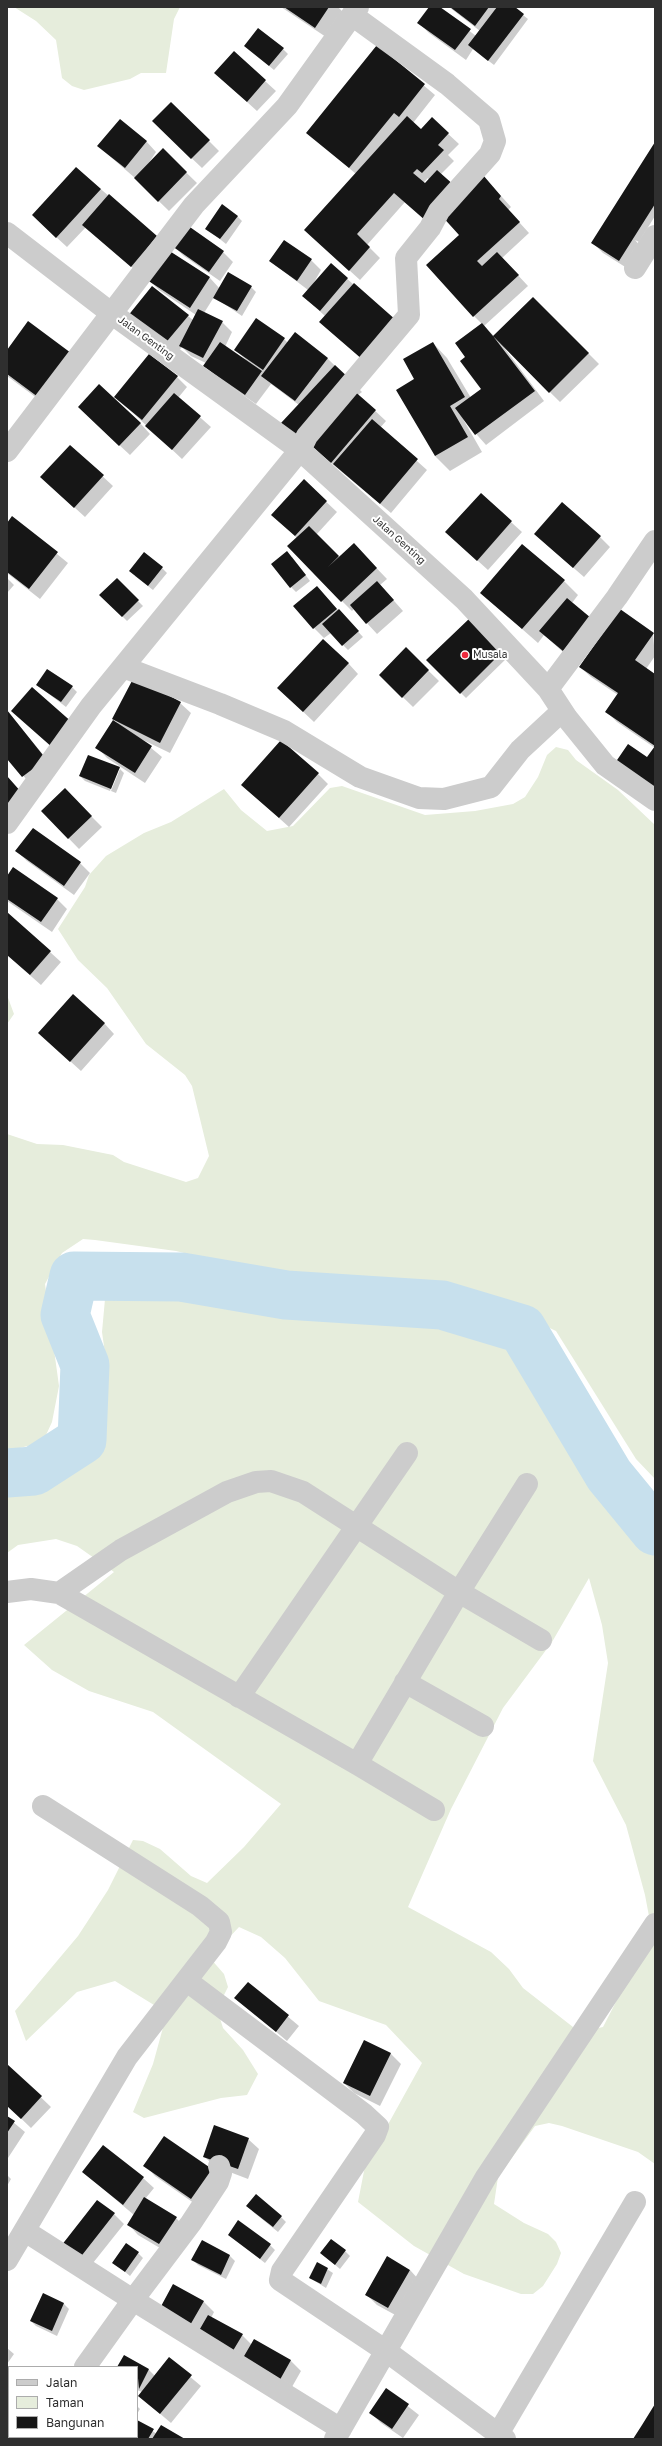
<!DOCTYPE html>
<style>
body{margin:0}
#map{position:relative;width:662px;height:2446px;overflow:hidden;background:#fff;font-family:"Golos Text",sans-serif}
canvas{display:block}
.frame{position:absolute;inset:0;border:8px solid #2f2f2f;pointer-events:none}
.legend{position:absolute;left:8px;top:2366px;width:130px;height:72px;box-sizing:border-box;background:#fff;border:1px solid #acacac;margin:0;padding:5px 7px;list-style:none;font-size:12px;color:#2f2f2f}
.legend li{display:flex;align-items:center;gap:8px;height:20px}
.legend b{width:20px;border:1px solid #acacac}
</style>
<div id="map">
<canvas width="662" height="2446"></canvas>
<div class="frame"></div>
<ul class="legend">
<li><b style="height:5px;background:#ccc"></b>Jalan</li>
<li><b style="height:11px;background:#e6eddc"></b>Taman</li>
<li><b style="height:11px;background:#161616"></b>Bangunan</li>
</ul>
</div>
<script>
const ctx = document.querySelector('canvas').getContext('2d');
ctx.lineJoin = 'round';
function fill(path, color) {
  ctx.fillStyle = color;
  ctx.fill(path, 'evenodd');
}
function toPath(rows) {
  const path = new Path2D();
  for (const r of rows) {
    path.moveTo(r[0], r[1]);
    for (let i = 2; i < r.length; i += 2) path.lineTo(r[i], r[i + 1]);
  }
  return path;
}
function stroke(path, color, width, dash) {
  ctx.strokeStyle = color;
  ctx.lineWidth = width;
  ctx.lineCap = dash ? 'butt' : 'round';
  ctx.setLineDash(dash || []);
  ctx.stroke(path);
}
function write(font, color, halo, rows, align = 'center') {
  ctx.font = font + ' "Golos Text",sans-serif';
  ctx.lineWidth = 4;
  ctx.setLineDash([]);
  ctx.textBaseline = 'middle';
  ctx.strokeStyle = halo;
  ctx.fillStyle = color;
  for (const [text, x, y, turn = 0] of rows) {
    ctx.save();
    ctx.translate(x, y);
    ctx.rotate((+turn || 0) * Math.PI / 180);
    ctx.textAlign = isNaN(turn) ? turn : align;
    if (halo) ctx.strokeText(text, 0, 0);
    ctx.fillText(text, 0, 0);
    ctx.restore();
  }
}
fill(toPath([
 [14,7,180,7,174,19,166,73,141,73,130,79,84,90,72,86,62,78,56,40,36,21],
 [556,747,568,750,576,760,618,790,655,825,655,1479,636,1459,556,1331,506,1307,420,1283,241,1267,176,1251,95,1240,83,1239,62,1253,45,1284,59,1386,52,1422,46,1435,36,1444,7,1451,7,1134,37,1144,63,1145,113,1155,124,1162,186,1182,198,1178,209,1156,192,1086,185,1075,146,1044,107,988,78,960,58,929,85,887,89,875,106,856,144,833,171,822,224,789,241,810,267,831,293,826,330,788,342,786,425,815,475,811,513,804,525,797,538,777,547,755],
 [7,995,14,1014,7,1024],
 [117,1283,230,1297,287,1308,313,1306,436,1321,501,1340,511,1346,521,1356,553,1400,568,1440,603,1497,655,1549,655,2164,638,2152,562,2126,549,2123,535,2126,498,2177,494,2204,524,2223,548,2234,556,2242,561,2253,557,2264,543,2286,533,2294,521,2294,464,2274,414,2246,358,2202,365,2166,422,2063,386,2025,319,2001,285,1958,261,1937,239,1927,210,1958,224,1974,228,1987,217,2009,223,2028,243,2050,258,2074,247,2095,221,2098,144,2118,133,2112,153,2064,167,2013,115,1981,77,1992,26,2041,15,2011,78,1936,108,1890,133,1840,143,1841,160,1849,191,1876,207,1883,244,1847,281,1804,153,1712,89,1691,52,1670,24,1645,114,1572,77,1546,56,1539,18,1545,7,1553,7,1494,49,1481,101,1425,108,1375,102,1332,106,1288],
 [589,1578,602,1625,608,1663,593,1761,626,1825,645,1895,652,1932,603,2027,585,2031,573,2027,523,1988,509,1969,491,1952,408,1907,451,1809,503,1708,552,1642]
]), '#e6eddc');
fill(toPath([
 [281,7,338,7,343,12,326,37],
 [430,7,438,7,476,36,480,31,449,7,513,7,528,19,494,65,473,49,466,60,429,33,419,23],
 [245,46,283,49,288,54,274,70],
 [377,46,435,95,413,123,422,131,432,119,459,144,448,155,454,161,441,174,456,187,493,187,511,207,508,210,529,233,502,258,528,286,484,326,494,336,533,298,599,364,560,402,503,346,544,401,486,445,463,419,482,452,450,471,435,456,416,379,433,343,447,358,471,398,482,389,467,357,482,324,474,316,461,235,446,219,405,202,367,245,380,258,360,280,305,230,356,174,308,133],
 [428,178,429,180,425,185,423,183],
 [234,53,276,91,257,111,226,83],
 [171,103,219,151,202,168,163,131],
 [146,141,156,152,146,167,163,150,197,183,169,211,135,178,98,146],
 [655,144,655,216,639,242,635,240,643,249,630,270,603,253,593,243],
 [76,168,157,237,142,276,86,227,67,247,43,225],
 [237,216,242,221,226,244,206,228],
 [173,246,223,252,233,262,220,281,184,256],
 [168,251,210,278,220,289,251,287,256,292,242,316,214,297,204,313,222,322,232,332,225,347,246,360,236,350,284,339,288,343,295,334,328,359,362,392,358,395,386,421,380,428,427,470,391,513,318,452,299,405,271,384,256,404,215,376,205,366,206,363,191,356,182,347,174,356,139,327,188,316,193,320,196,315,159,290,149,280],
 [311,260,321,270,312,286,331,264,354,285,325,316,303,296,308,290,270,261],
 [7,352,49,407,7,376],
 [177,377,187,387,178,398,211,427,182,459,116,397],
 [89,417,140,423,150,434,130,455],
 [70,446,113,486,85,517,52,487],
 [304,481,337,512,316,535,339,558,364,555,387,579,380,585,403,611,377,634,354,609,352,611,342,601,297,538,283,525],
 [481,495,522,532,488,570,457,542],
 [13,518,68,563,40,599,7,573,7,525],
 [600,537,610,547,584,577,546,544],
 [292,557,310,581,296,592,291,587],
 [162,568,167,573,153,590,135,576],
 [7,578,14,585,7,593],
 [117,580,143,606,127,621,101,595],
 [564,581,578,595,572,603,573,661,544,635,538,643,481,593],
 [317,587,363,637,348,650,331,633,324,638,314,628],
 [471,618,509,656,466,698,428,660],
 [653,634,655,656,646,669,655,675,655,793,648,759,655,748,617,722,606,711,618,695,591,677,580,667],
 [406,649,439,681,413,707,380,675],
 [348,663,358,674,314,722,278,688],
 [37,685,72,687,77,692,66,707],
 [180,703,191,713,170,753,139,738,162,757,145,783,107,758,97,747,118,723,113,719],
 [7,711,55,769,33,787,7,757],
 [119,768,124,773,116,793,111,791,120,769,118,769,110,791,85,781,80,776],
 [318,774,328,784,289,827,242,785],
 [65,790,102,827,79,849,42,811],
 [17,851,80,863,90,873,74,895,27,861],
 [7,878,57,899,67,909,52,932,7,901],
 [7,913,61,962,41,985,7,955],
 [104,1023,114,1034,81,1071,50,1043],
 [248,1983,299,2026,287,2041,236,1998],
 [365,2041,391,2054,401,2064,380,2106,354,2093,344,2083],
 [7,2065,51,2107,31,2128,7,2105],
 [7,2117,25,2132,8,2158,7,2157],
 [248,2139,259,2149,248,2179,214,2166,204,2156],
 [145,2165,211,2170,201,2208,155,2176],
 [83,2172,143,2178,154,2188,145,2199,176,2218,186,2228,170,2254,138,2235,128,2224,134,2215],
 [7,2175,11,2179,7,2186],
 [252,2211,281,2217,286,2222,278,2232],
 [114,2214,124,2224,89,2268,73,2256],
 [229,2235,270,2245,275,2250,265,2263],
 [202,2242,230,2256,235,2261,226,2279,198,2265,193,2260],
 [345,2251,350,2256,340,2269,321,2253],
 [138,2253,143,2258,130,2276,113,2262],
 [317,2263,333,2273,326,2288,310,2278],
 [410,2270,420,2281,399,2317,377,2305,366,2294],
 [173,2285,204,2302,214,2312,211,2318,242,2335,252,2345,254,2340,291,2361,301,2371,288,2394,160,2309],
 [43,2294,64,2304,69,2309,57,2336,36,2326,31,2321],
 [7,2348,14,2354,7,2364],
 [124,2357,149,2370,155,2376,169,2359,201,2386,171,2423,139,2396,142,2392,137,2390,137,2367,118,2367],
 [387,2390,419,2415,403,2438,381,2423,371,2413],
 [9,2394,9,2402,7,2400],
 [137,2406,140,2409,137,2414],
 [137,2421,157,2434,183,2439,118,2439,120,2437,137,2437],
 [98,2437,116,2437,114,2439]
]), '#0003');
stroke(toPath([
 [7,1473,34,1471,82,1440,85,1365,65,1315,74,1276,181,1277,286,1295,442,1305,522,1329,609,1475,655,1531]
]), '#c7e0ed', 49);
fill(toPath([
 [284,7,329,7,315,28],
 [429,7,440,7,471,29,455,50,417,23],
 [450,7,489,7,475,26],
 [497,7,515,7,524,14,488,61,468,45],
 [258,28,284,48,269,66,244,46],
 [377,45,425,84,399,117,394,113,349,168,306,133],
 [234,51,266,80,247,102,214,73],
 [171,102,210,140,191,159,152,121],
 [407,116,421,129,432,117,449,133,438,145,444,150,422,173,417,169,413,173,425,183,437,170,456,187,426,221,394,193,357,234,370,247,349,271,304,230],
 [120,119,147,141,125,168,97,146],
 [655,142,655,204,619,261,591,243],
 [163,148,187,172,158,202,134,178],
 [76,167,101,189,56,238,32,215],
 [483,175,501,196,499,199,520,222,477,261,482,266,497,252,519,275,473,317,426,265,459,235,440,214],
 [109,194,157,236,131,267,82,225],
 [222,204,238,216,220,239,205,229],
 [187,225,224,251,209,272,172,246],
 [284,240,312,259,297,281,269,261],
 [168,250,210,277,190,308,147,280],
 [331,263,348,278,320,311,302,296],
 [228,272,252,286,237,311,213,298],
 [354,283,397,321,363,360,319,322],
 [152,286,189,315,163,346,127,317],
 [533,297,589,353,549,393,493,336,535,391,475,435,455,408,481,389,460,361,465,357,455,343,482,323,493,336],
 [198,309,223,321,203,358,179,346],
 [256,318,285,338,263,370,234,350],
 [28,321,71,353,38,397,7,374,7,350],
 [295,332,328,358,295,401,261,376],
 [220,342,262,371,245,395,203,366],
 [433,342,465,397,450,406,468,437,435,456,396,390,414,379,403,359],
 [149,354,178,376,142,420,114,397],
 [335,365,352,381,299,438,281,423],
 [99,384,141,423,119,446,78,407],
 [352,389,376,410,331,463,307,442],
 [174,393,201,416,172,450,145,426],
 [372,419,418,459,380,504,333,464],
 [70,445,104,475,74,508,40,477],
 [304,479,327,501,295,536,271,515],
 [481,493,512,521,477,561,445,532],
 [562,502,601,536,573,568,534,534],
 [12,516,58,552,29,589,7,572,7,523],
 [309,526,339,556,328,567,354,543,377,568,341,602,287,546],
 [522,544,565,580,522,629,480,593],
 [287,551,306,575,290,588,271,564],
 [144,552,163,567,148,586,129,571],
 [117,578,139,600,122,617,99,595],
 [377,581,394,600,366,624,350,605],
 [317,586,337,609,313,629,293,606],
 [567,598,591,618,563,651,539,631],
 [339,609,359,631,342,646,322,624],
 [620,609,654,633,635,660,655,674,655,791,615,763,628,744,647,757,655,746,605,712,618,693,579,667],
 [471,617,504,650,460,694,426,660],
 [323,639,349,663,303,712,277,688],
 [406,647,429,670,402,698,379,675],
 [47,669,73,686,61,702,36,685],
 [134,677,181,702,160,743,112,719],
 [32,687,74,724,53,748,11,711],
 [7,710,46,759,22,777,7,759],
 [113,720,152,746,135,773,95,748],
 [281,740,319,773,279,818,241,785],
 [88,755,120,767,111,789,79,776],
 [7,776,22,793,7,806],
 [65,788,92,816,68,839,41,811],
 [33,828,81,862,64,886,15,851],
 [13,867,58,898,41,922,7,899,7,876],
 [7,912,51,951,30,975,7,955],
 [73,994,105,1023,70,1062,38,1033],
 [248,1982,289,2015,276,2032,234,1998],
 [364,2040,391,2053,370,2096,343,2083],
 [7,2064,42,2096,21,2119,7,2106],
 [7,2116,15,2121,7,2133],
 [214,2125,249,2138,238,2169,203,2157],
 [164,2136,212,2169,191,2199,143,2166],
 [103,2145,144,2177,123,2205,82,2172],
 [256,2194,282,2216,273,2227,246,2206],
 [144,2197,177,2217,159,2244,127,2225],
 [97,2200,115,2213,79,2259,61,2246],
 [238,2220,271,2244,260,2259,228,2235],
 [331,2239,346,2250,335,2265,320,2253],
 [202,2240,230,2255,221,2275,191,2260],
 [126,2243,139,2252,125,2272,112,2263],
 [387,2256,410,2270,388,2308,365,2295],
 [317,2262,328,2268,321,2284,309,2278],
 [173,2284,204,2301,189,2327,159,2310],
 [43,2293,64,2303,52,2331,30,2321],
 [208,2315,243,2334,231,2354,197,2334],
 [254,2339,291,2360,277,2385,240,2363],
 [124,2355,149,2369,139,2389,137,2367,117,2367],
 [169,2357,192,2375,160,2414,138,2396],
 [386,2388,409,2404,392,2429,369,2413],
 [655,2404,655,2439,633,2439,642,2425],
 [137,2420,154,2429,148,2439,117,2439,118,2437,137,2437],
 [161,2425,185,2439,152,2439]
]), '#161616');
stroke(toPath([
 [7,233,111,313,300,450,464,599,548,689,567,718,605,765,655,800],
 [635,268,655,236],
 [7,451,194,205,287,106,358,7],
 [123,667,220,704,284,731,360,777,419,798,444,799,491,787,520,750,562,711],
 [548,689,617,597,655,541],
 [7,823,91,706,300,450,307,436,409,315,406,258,430,228,439,211,490,154,495,141,489,120,447,84,352,15],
 [7,1592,31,1589,59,1593,357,1764,434,1810],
 [59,1593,121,1550,227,1492,256,1482,271,1481,303,1492,459,1592,541,1640],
 [405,1682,483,1726],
 [239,1697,407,1453],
 [357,1764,459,1592,527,1484],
 [187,1981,364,2114,378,2127,375,2135,282,2271,280,2280,386,2351,505,2439],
 [219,2166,221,2173,218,2182,191,2223,133,2300,341,2429],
 [25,2231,133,2300,85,2367],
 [7,2260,127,2057,216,1942,221,1932,219,1922,200,1906,43,1806],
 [498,2434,635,2202],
 [38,2439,39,2437],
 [335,2439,486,2177,655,1924]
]), '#ccc', 22);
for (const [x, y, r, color] of [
 [465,655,4,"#ed2a3e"]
]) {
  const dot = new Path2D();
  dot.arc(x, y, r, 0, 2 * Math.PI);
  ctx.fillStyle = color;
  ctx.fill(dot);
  stroke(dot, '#fff', 1.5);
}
write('10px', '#2f2f2f', '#fff', [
 ["Jalan Genting",146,338,36],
 ["Jalan Genting",399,540,42]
]);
write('10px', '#2f2f2f', '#fff', [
 ["Musala",473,655]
], 'left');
</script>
